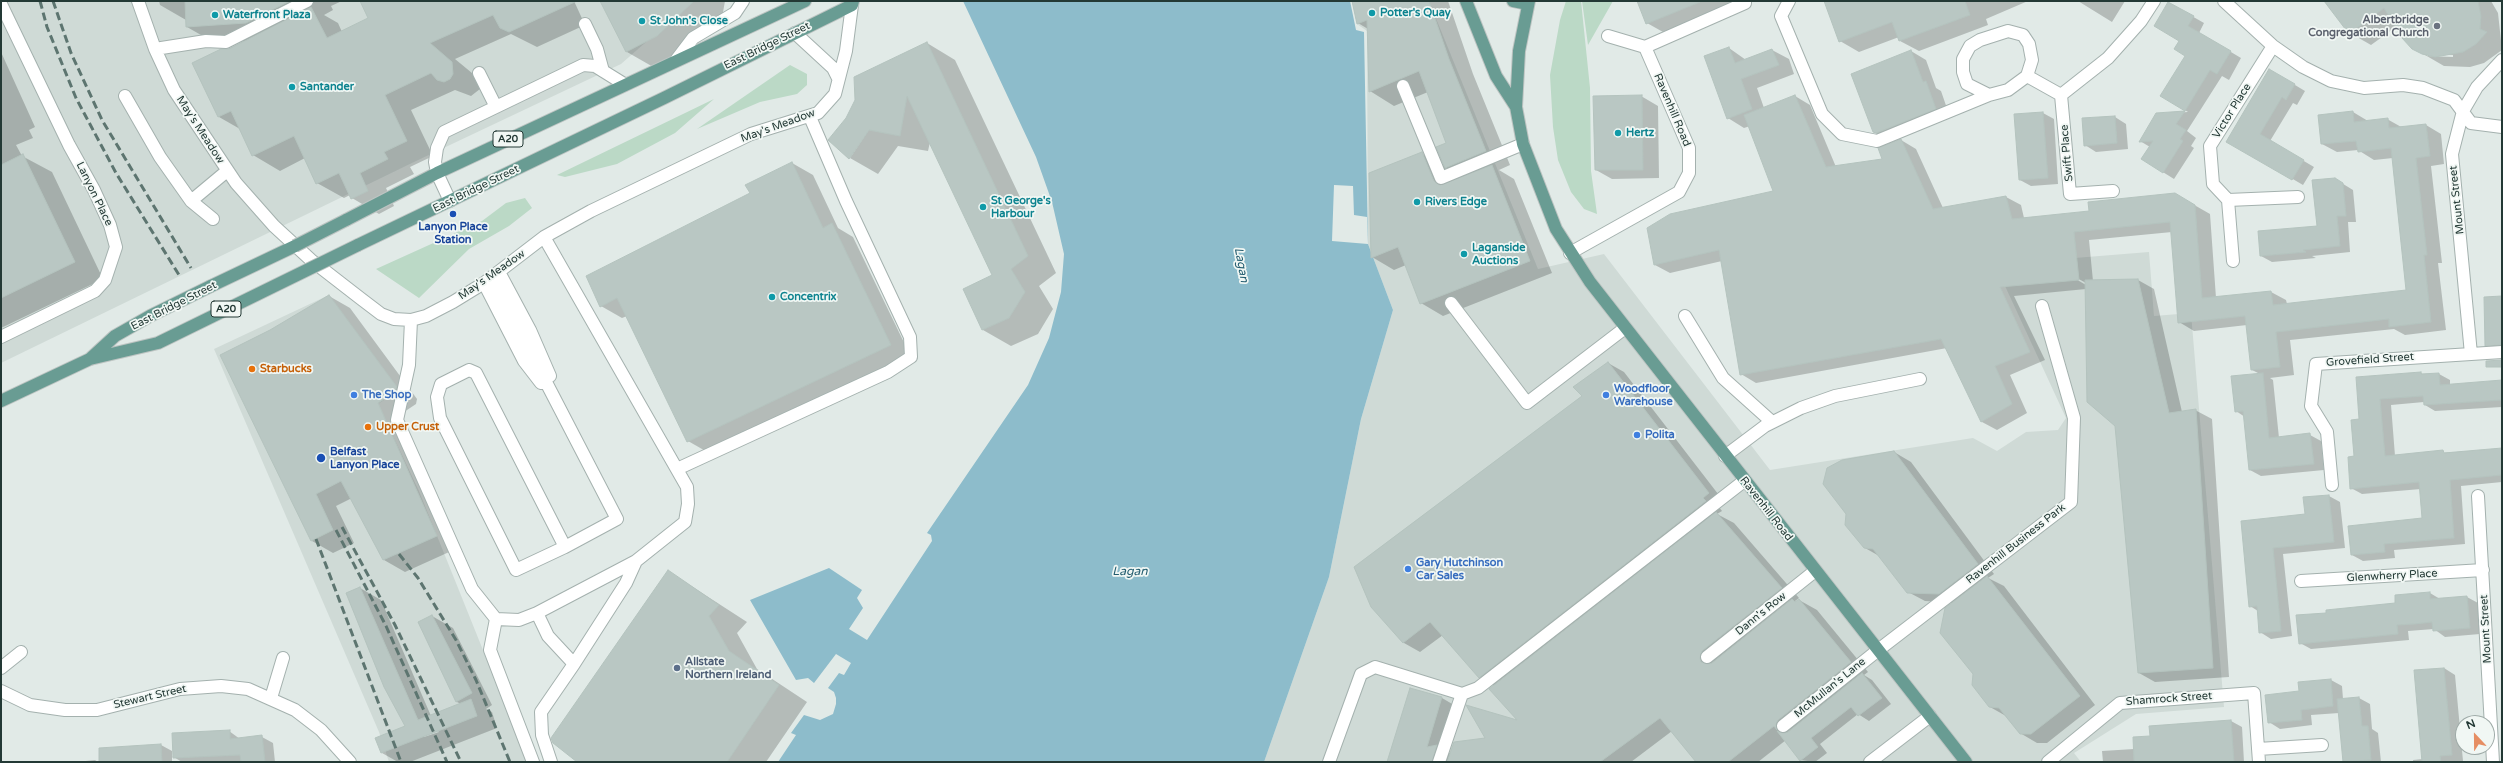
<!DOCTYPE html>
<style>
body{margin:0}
#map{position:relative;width:2503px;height:763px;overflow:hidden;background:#e1eae7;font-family:"Varela Round",sans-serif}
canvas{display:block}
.frame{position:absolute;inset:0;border:2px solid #233935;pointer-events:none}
.north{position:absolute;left:2455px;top:715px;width:40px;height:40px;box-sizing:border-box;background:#f1f7f4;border:1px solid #9faba8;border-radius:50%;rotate:338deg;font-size:11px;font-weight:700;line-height:16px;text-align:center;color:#233935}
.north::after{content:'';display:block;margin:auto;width:14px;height:18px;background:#e68e63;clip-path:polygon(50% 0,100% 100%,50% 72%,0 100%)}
</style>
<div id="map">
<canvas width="2503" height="763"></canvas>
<div class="frame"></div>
<div class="north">N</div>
</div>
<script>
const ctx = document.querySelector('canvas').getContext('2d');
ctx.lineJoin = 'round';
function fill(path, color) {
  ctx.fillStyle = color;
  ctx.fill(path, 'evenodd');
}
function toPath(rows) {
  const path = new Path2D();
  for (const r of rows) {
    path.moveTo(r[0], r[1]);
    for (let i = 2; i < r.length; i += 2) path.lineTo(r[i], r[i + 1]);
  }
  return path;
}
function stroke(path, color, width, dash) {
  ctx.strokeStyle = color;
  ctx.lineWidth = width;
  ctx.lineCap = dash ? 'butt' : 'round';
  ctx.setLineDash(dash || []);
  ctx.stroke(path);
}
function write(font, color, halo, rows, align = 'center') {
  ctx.font = font + ' "Varela Round",sans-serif';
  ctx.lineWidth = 3.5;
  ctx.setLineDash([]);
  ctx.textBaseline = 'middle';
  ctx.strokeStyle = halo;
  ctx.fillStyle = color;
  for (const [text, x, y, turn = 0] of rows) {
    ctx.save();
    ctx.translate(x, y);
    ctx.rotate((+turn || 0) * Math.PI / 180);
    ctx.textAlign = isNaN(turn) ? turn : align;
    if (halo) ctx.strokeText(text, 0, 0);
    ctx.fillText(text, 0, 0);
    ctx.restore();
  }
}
fill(toPath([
 [1,1,693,1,621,64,414,162,1,363],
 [1352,1,1429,1,1538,269,1604,254,1770,470,1973,438,1997,451,2026,432,2058,430,2066,418,1999,273,2025,262,2149,252,2154,316,2191,313,2224,707,2136,714,2074,753,2081,762,1264,762,1329,577,1361,419,1393,310,1368,244,1367,31,1357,24],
 [329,295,399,390,378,404,419,491,528,762,389,762,379,732,214,349]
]), '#cfdad6');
fill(toPath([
 [1566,1,1581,1,1590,88,1591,171,1597,214,1584,209,1571,192,1558,160,1553,127,1550,75,1560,20],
 [1582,1,1613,1,1588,45],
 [790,65,807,74,807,85,797,94,760,102,697,129],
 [714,99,675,133,617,164,565,177,557,175],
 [525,198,532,208,509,226,469,249,419,298,376,269,482,221,506,203]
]), '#bbd9c6');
fill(toPath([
 [963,1,1350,1,1356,30,1364,32,1368,244,1393,310,1361,419,1329,577,1264,762,778,762,796,735,791,733,804,715,820,720,833,714,836,704,836,698,834,692,828,688,839,673,844,675,851,663,836,654,814,683,808,678,796,680,750,600,829,568,862,590,857,598,863,608,849,629,867,640,932,541,931,535,927,533,1028,385,1049,338,1061,292,1064,254,1052,202,1036,157]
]), '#8dbccb');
fill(toPath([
 [1334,185,1353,186,1354,215,1367,217,1368,244,1332,241]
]), '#e1eae7');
fill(toPath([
 [159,1,342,1,331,6,333,10,324,15,338,23,342,32,369,19,367,1,574,1,585,25,537,47,511,34,455,59,478,78,480,89,471,96,455,90,411,110,433,156,410,167,414,174,386,188,394,206,379,214,352,198,350,195,344,198,317,183,305,158,280,171,253,155,240,129,219,117,194,64,247,41,215,43,187,27,186,20,160,5],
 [611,1,725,1,722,18,686,52,655,68,627,52,603,5],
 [1353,1,1448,1,1473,74,1510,165,1499,170,1514,179,1552,273,1443,316,1421,303,1406,265,1394,270,1372,257,1422,154,1446,167,1448,144,1428,92,1394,106,1370,91,1368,29,1358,23],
 [1445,167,1463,177,1451,182],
 [1638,1,1729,1,1731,5,1663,32,1647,23],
 [1825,1,2028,1,1986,19,1988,25,1919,51,1900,41,1899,37,1859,52,1840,41],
 [2078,1,2125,1,2112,22],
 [2325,1,2491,1,2498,13,2502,50,2484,63,2470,67,2444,66,2413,48,2396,27,2371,45,2350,33],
 [2427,54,2453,55,2453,57,2427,56],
 [2169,3,2204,23,2199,33,2241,58,2229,80,2222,76,2187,131,2196,138,2191,146,2194,148,2174,179,2142,159,2150,147,2140,141,2157,114,2188,112,2162,96,2186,55],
 [927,43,955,60,1056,273,1039,286,1053,309,1038,334,1011,346,983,330,993,275,930,142,928,151,898,146,878,174,850,158],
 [1729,48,1746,60,1772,50,1789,59,1794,74,1757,88,1764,108,1795,96,1810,105,1836,167,1884,159,1901,140,1916,149,1943,208,2006,197,2021,205,2024,218,2090,212,2175,194,2210,214,2216,298,2271,292,2286,300,2287,304,2407,291,2393,158,2374,160,2358,150,2337,152,2322,144,2353,112,2368,121,2387,119,2403,128,2426,125,2441,134,2444,164,2431,166,2442,263,2438,263,2446,330,2405,335,2394,329,2290,340,2294,375,2270,378,2273,380,2279,438,2310,435,2321,441,2324,470,2261,476,2250,470,2245,417,2236,411,2260,374,2252,370,2247,325,2194,331,2179,322,2172,232,2089,240,2093,281,2138,280,2154,289,2182,412,2195,410,2212,419,2229,677,2155,682,2139,673,2116,426,2086,289,2014,296,2045,360,2010,375,2027,413,1997,430,1982,422,1947,348,1756,383,1741,374,1722,261,1670,273,1655,265,1648,229,1774,192,1750,126,1744,128,1728,118],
 [2075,277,2086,283,2086,285,2074,278],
 [1911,51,1926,60,1936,88,1941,91,1950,117,1889,140,1874,132],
 [1,52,35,127,29,130,33,138,16,145,22,156,52,172,103,279,1,328],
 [2270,70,2305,91,2297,105,2293,103,2270,141,2314,167,2303,185,2228,141],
 [1641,96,1658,106,1659,178,1612,179,1596,170],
 [2043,113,2054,119,2058,184,2031,186,2020,180],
 [2115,117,2126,124,2128,149,2096,152,2085,145],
 [792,163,813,175,838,228,853,237,911,357,709,453,688,441,627,316,622,318,601,306],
 [2335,179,2353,190,2356,222,2348,222,2350,252,2312,256,2316,258,2272,262,2261,256,2318,227],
 [329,296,350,308,417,399,416,404,398,416,458,548,405,572,384,560,352,498,336,506,354,543,333,553,312,541,270,331],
 [1608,363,1624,372,1725,503,1719,507,1722,511,1717,514,1734,523,1799,598,1795,601,1796,603,1799,600,1817,610,1868,672,1864,675,1872,680,1891,704,1869,721,1858,714,1820,744,1827,753,1815,762,1800,760,1786,740,1758,762,1697,762,1672,731,1631,762,1388,762,1411,689,1442,698,1459,708,1446,751,1451,754,1520,722,1495,686,1480,677,1443,635,1420,652,1404,643,1372,606,1583,397],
 [2421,373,2424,375,2439,374,2450,380,2450,385,2502,382,2502,407,2435,411,2425,405,2424,402,2391,405,2395,456,2502,449,2502,482,2461,486,2465,544,2394,550,2395,558,2363,561,2352,555,2423,519,2421,489,2362,494,2351,488,2360,420,2357,378],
 [1894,452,1911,462,1994,574,1988,578,2004,586,2095,705,2047,743,2037,743,2020,733,2006,716,1990,707,1974,674,1954,603,1925,601,1908,592,1881,557,1865,548],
 [2329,496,2340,502,2345,548,2283,554,2292,636,2271,639,2260,632,2258,611,2250,606,2242,522,2306,515],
 [668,571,747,622,737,633,757,669,807,702,766,762,578,762],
 [360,588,381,600,431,716,461,704,457,702,432,616,453,628,492,705,486,709,492,712,497,728,410,762,398,762,382,753,406,726],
 [437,730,439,732,424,737,424,735],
 [2430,593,2440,599,2467,597,2478,603,2480,634,2445,637,2434,629,2408,631,2409,640,2311,649,2300,643,2327,614,2396,604],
 [2444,668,2455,675,2463,761,2413,762,2413,760,2423,759],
 [2331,680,2342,686,2343,699,2359,698,2370,704,2372,729,2378,733,2381,762,2344,762,2339,713,2311,715,2312,725,2280,729,2269,722,2300,692],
 [2231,721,2242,727,2244,762,2103,762,2102,751,2134,749,2151,737,2150,726],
 [229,731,240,739,262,737,273,743,275,762,182,762,172,756,172,762,106,762,161,745,172,751,172,756,174,756],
 [95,760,98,762,76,762]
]), '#0003');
const building = toPath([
 [185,1,290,1,246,23,186,27,185,1],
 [360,1,577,1,509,32,500,28,493,15,430,43,452,62,453,74,450,79,444,82,437,80,431,73,385,95,407,141,384,152,388,159,360,173,368,191,351,199,339,173,316,184,294,136,252,156,231,111,218,117,192,63,221,49,229,49,311,7,327,38,368,18,360,1],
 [600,1,694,1,657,36,626,52,600,1],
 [1352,1,1429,1,1449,59,1486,151,1445,168,1436,147,1446,143,1419,71,1369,92,1367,20,1357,24,1352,1],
 [1637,1,1700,1,1700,2,1646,24,1637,1],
 [1824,1,1965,1,1970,15,1899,41,1892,22,1839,42,1824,1],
 [2324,1,2478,1,2481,16,2480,29,2487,32,2476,44,2463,52,2435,57,2422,54,2412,49,2402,38,2384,8,2349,34,2324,1],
 [2168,2,2194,16,2188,26,2231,51,2217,74,2210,70,2185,111,2176,124,2186,130,2180,139,2183,141,2163,173,2141,159,2153,141,2139,142,2156,113,2185,111,2160,96,2185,56,2174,49,2179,41,2154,26,2168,2],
 [927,42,1028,256,1011,269,1025,292,1009,318,982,330,963,289,992,275,907,96,900,136,869,130,849,159,828,140,846,118,855,100,854,77,927,42],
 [1729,47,1735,63,1772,49,1779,65,1741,79,1752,109,1727,119,1704,56,1729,47],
 [1911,50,1923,82,1926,81,1936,109,1876,133,1873,132,1851,74,1911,50],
 [2269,69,2295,84,2286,100,2282,97,2260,134,2304,160,2292,180,2226,142,2269,69],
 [1642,95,1643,170,1595,170,1593,96,1642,95],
 [1795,95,1826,167,1882,159,1878,148,1901,139,1933,209,2006,196,2012,219,2089,211,2088,202,2175,193,2195,205,2202,298,2271,291,2273,305,2406,290,2391,148,2358,152,2356,141,2321,144,2318,115,2353,111,2354,122,2388,118,2389,128,2426,124,2430,156,2416,158,2427,255,2424,255,2431,322,2389,327,2389,319,2276,332,2280,367,2251,370,2245,316,2178,323,2170,222,2074,232,2079,280,2000,287,2030,352,1995,366,2012,404,1981,422,1941,339,1740,375,1719,250,1654,265,1647,228,1670,214,1773,191,1744,115,1795,95],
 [2043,112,2048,178,2019,180,2014,114,2043,112],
 [2115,116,2117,143,2084,146,2082,118,2115,116],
 [1422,152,1434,181,1440,185,1492,165,1530,261,1420,304,1398,247,1371,258,1369,173,1422,152],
 [23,154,75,262,1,298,1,165,23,154],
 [792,162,823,228,832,223,891,345,687,442,617,298,600,307,586,276,750,193,745,185,792,162],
 [2335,178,2343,183,2346,216,2337,216,2340,246,2303,250,2306,252,2260,256,2258,231,2317,226,2312,180,2335,178],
 [2138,279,2169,413,2196,409,2213,668,2138,673,2115,426,2087,402,2085,280,2138,279],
 [329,295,397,387,395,392,378,403,437,536,383,560,341,481,316,494,333,530,311,541,220,355,270,330,329,295],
 [2502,296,2502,345,2485,346,2484,297,2502,296],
 [2502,360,2502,367,2486,367,2486,361,2502,360],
 [1608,362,1709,493,1703,498,1706,501,1479,678,1430,622,1403,643,1371,607,1354,567,1582,396,1573,387,1608,362],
 [2421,372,2421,374,2439,373,2440,385,2502,380,2502,400,2424,405,2423,396,2380,399,2385,456,2443,450,2444,453,2502,448,2502,475,2450,480,2454,538,2384,544,2385,552,2351,555,2348,526,2422,518,2419,482,2350,489,2348,457,2354,456,2351,420,2359,419,2356,377,2421,372],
 [2263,373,2269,438,2310,433,2314,464,2249,470,2243,411,2235,412,2231,376,2263,373],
 [1894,451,1978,564,1939,594,1907,593,1873,549,1864,548,1845,525,1846,514,1823,484,1827,468,1842,460,1894,451],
 [2329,495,2334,542,2273,548,2281,631,2259,633,2257,606,2249,607,2241,521,2305,514,2303,497,2329,495],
 [1716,512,1782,588,1702,651,1700,658,1701,662,1708,664,1712,663,1792,599,1795,602,1799,599,1851,662,1778,720,1776,724,1777,730,1774,726,1728,762,1696,762,1660,718,1600,762,1447,762,1454,742,1485,738,1466,705,1517,720,1489,689,1716,512],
 [668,570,719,605,709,616,729,651,779,685,727,762,577,762,553,743,551,738,668,570],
 [1987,576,2080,696,2031,734,2020,734,1999,708,1989,707,1972,685,1973,674,1940,633,1945,608,1987,576],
 [360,587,418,720,471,699,477,716,381,753,375,738,405,726,384,687,346,593,360,587],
 [2430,592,2430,599,2467,596,2470,628,2433,631,2432,622,2414,624,2397,625,2398,634,2299,644,2296,615,2326,613,2326,610,2395,603,2395,595,2430,592],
 [432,615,472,693,456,702,418,622,432,615],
 [2444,668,2452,755,2440,756,2441,762,2422,762,2414,670,2444,668],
 [1862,673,1882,698,1858,716,1851,707,1811,738,1818,747,1800,761,1777,731,1784,733,1788,732,1862,673],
 [2331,679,2333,706,2301,710,2302,720,2268,723,2265,695,2299,691,2298,682,2331,679],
 [1410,688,1442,697,1427,747,1437,745,1432,762,1387,762,1410,688],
 [2359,697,2362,726,2368,726,2371,760,2343,762,2337,699,2359,697],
 [2231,720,2234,762,2134,762,2133,737,2150,736,2149,726,2231,720],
 [230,730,230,739,262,735,265,762,241,762,240,755,173,758,172,733,230,730],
 [161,744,162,762,99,762,99,748,161,744]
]);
fill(building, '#b9c7c3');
stroke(building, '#b4c3be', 1);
const minor = toPath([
 [138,1,155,49,174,90,236,183,274,226,311,260,360,298,381,314,394,319,411,320,426,316,453,302,484,283,544,237,591,211,751,134,818,113,835,94,846,51,852,5],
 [1789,1,1781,16,1822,114,1842,134,1877,141,1989,95],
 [2224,1,2273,46,2303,67,2331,81,2364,88,2403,85,2423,88,2454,100,2471,123,2502,127],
 [1,4,69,145,94,190,110,225,116,247,105,280,95,291,1,337],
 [585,24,597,49,603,71],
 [795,33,833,68,838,78],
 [1608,36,1645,47],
 [155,49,206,41,226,42,307,1],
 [677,59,693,38,735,13,743,1],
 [479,73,496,107],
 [2027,76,2032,60,2029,44,2023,35,2008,31,1980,40,1970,46,1963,59,1963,72,1967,84,1989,95,2008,90,2027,76,2061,95],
 [1403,86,1441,178,1523,144],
 [2061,95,2070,194,2113,191],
 [2061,95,2108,58,2141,21,2154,1],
 [125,96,160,157,191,201,213,219],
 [2228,200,2298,197],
 [191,201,227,171],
 [450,201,437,173,435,162,437,148,444,132,583,65,595,66,624,84],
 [544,237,687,487,688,504,685,522,636,561,537,613,548,636,574,664,626,583,636,561],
 [1570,253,1679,192,1689,173,1689,148,1645,47,1745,3,1745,1],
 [2233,261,2228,200,2213,184,2210,146,2273,46],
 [499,272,530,330,550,376],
 [492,278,617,519,565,547],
 [484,283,524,361,541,383],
 [1451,303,1527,403,1625,328],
 [1685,316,1723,378,1772,422],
 [411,320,409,365,397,420,472,589,496,619,519,620,537,613],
 [2471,354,2452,154,2463,111,2477,87,2502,60],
 [469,370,476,373,565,547,516,570,440,418,437,397,441,384,469,370],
 [1725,456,1765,426,1801,408,1835,396,1920,379],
 [677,469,888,372,911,357,910,337,846,201,810,117],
 [2332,485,2327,432,2311,406,2316,364,2502,352],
 [2478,496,2493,762],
 [2301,581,2483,570],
 [496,619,490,650,533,762],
 [1707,657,1815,571],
 [1,668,21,652],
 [1,691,30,705,65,710,97,710,180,689,221,686,248,689,295,710,321,730,350,762],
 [271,698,283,658],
 [1783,726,1877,651,2071,502,2074,418,2042,306],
 [2258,749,2322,745],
 [551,762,542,735,541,712,574,664],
 [1329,762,1361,674,1375,667,1462,694,1478,688,1744,481],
 [1439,762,1462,694],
 [1870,762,1930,716],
 [2048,762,2120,703,2254,693,2259,762]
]);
const major = toPath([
 [1466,1,1496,76,1516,107],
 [1513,1,1528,4],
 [1529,1,1519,51,1516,107,1523,144,1556,229,1590,282,1966,762],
 [346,220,437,173,805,1],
 [358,245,664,98,852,5,853,1],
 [211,286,295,246],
 [1,401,90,359]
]);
stroke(minor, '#a4b1ae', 14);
stroke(major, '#bdc4c2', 14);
stroke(minor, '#fff', 12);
stroke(major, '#699c93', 12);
stroke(toPath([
 [40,1,47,27,76,98,116,173,179,275],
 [53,1,71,53,102,120,191,268],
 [342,527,395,625,461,762],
 [336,530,386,626,447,762],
 [316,539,401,762],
 [399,554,418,578,456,640,476,680,510,762]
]), '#5d7570', 3, [8, 4]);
const majorBridge = toPath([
 [295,246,346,220],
 [91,358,115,336,150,316,211,286],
 [90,359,158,343,358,245]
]);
stroke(majorBridge, '#bdc4c2', 14, []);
stroke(majorBridge, '#699c93', 12);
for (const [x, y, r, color] of [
 [1372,13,4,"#0f9aa8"],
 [215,15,4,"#0f9aa8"],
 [642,21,4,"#0f9aa8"],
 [2437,26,4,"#6b7280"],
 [292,87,4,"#0f9aa8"],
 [1618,133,4,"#0f9aa8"],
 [1417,202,4,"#0f9aa8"],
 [983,207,4,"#0f9aa8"],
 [453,214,4,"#1a4fb4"],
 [1464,254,4,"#0f9aa8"],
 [772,297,4,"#0f9aa8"],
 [252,369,4,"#e8710a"],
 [354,395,4,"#3f7fe0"],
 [1606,395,4,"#3f7fe0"],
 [368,427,4,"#e8710a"],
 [1637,435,4,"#3f7fe0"],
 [321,458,5,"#1a4fb4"],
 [1408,569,4,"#3f7fe0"],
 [677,668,4,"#5c6f8a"]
]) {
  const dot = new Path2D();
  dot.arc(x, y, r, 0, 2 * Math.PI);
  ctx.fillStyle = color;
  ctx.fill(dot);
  stroke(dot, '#f1f7f4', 1.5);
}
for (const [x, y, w] of [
 [508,139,30],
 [226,309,30]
]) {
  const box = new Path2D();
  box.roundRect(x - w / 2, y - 8, w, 16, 3);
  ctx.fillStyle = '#f1f7f4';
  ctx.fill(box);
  stroke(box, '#233935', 1);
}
write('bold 10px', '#233935', null, [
 ["A20",508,139],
 ["A20",226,309]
]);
write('bold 11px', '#0d838f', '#f1f7f4', [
 ["Potter's Quay",1380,13],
 ["Waterfront Plaza",223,15],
 ["St John's Close",650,21],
 ["Santander",300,87],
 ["Hertz",1626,133],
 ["St George's",991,201],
 ["Harbour",991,214],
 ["Rivers Edge",1425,202],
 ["Laganside",1472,248],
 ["Auctions",1472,261],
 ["Concentrix",780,297]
], 'left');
write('bold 11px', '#5b616d', '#f1f7f4', [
 ["Albertbridge",2429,20],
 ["Congregational Church",2429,33]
], 'right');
write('11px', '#233935', '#f1f7f4', [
 ["East Bridge Street",767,46,-26],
 ["Ravenhill Road",1672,110,67],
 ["Victor Place",2232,111,-58],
 ["May's Meadow",778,126,-20],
 ["May's Meadow",200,130,57],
 ["Swift Place",2067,153,-95],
 ["East Bridge Street",476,189,-26],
 ["Lanyon Place",94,194,64],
 ["Mount Street",2457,200,-96],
 ["May's Meadow",492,275,-35],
 ["East Bridge Street",174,306,-27],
 ["Grovefield Street",2370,360,-4],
 ["Ravenhill Road",1766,509,52],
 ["Ravenhill Business Park",2016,544,-38],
 ["Glenwherry Place",2392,576,-3],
 ["Dann's Row",1761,614,-39],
 ["Mount Street",2486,629,-93],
 ["McMullan's Lane",1830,688,-39],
 ["Stewart Street",150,697,-13],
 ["Shamrock Street",2169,699,-4]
]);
write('bold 11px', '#164399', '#f1f7f4', [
 ["Lanyon Place",453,227],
 ["Station",453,240],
 ["Belfast",330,452,"left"],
 ["Lanyon Place",330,465,"left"]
]);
write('bold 11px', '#c56008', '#f1f7f4', [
 ["Starbucks",260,369],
 ["Upper Crust",376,427]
], 'left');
write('bold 11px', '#366cbe', '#f1f7f4', [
 ["Woodfloor",1614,389],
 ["Warehouse",1614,402],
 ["The Shop",362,395],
 ["Polita",1645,435],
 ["Gary Hutchinson",1416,563],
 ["Car Sales",1416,576]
], 'left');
write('bold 11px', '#4e5e75', '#f1f7f4', [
 ["Allstate",685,662],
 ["Northern Ireland",685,675]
], 'left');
write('italic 12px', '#225c6f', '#f1f7f4', [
 ["Lagan",1241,265,80],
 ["Lagan",1130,572]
]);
</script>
